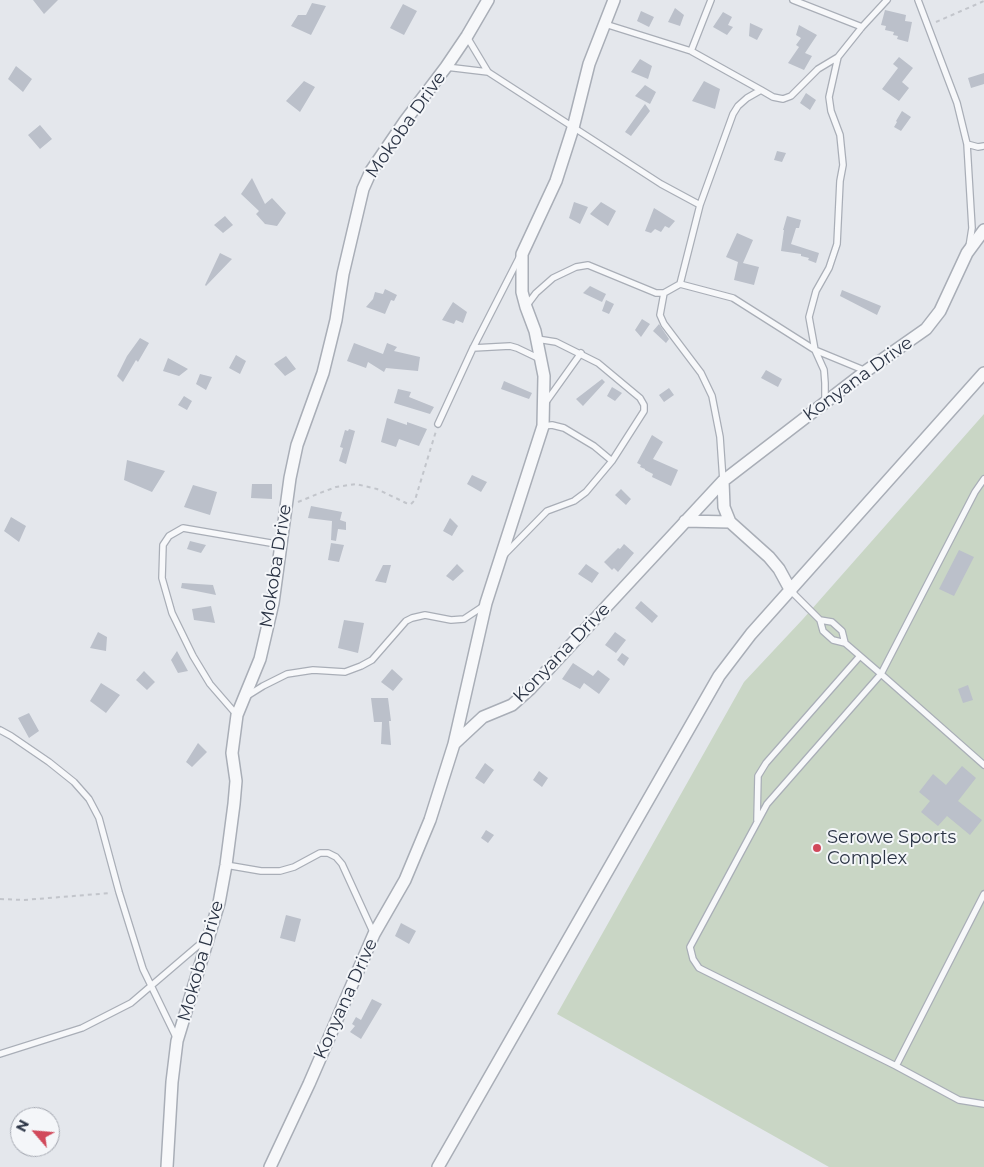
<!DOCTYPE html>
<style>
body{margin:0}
#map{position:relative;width:984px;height:1167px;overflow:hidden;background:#e4e7ec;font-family:Montserrat,sans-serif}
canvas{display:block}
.north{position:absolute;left:10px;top:1107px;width:50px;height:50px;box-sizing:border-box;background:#f4f6f9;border:1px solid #a4a8b1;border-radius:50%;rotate:297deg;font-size:14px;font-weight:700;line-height:20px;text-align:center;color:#2b3445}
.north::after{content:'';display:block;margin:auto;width:18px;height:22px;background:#d1495b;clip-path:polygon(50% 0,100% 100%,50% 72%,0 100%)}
</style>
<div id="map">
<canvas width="984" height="1167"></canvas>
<div class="north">N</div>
</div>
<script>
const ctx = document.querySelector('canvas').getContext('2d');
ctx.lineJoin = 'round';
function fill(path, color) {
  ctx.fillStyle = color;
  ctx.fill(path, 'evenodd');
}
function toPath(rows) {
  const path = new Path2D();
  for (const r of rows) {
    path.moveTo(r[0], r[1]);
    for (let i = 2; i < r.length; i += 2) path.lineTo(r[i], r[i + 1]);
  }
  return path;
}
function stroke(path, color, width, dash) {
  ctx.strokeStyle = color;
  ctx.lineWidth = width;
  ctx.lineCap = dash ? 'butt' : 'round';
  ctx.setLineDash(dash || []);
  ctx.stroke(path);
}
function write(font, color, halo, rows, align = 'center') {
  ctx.font = font + ' Montserrat,sans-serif';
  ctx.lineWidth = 4;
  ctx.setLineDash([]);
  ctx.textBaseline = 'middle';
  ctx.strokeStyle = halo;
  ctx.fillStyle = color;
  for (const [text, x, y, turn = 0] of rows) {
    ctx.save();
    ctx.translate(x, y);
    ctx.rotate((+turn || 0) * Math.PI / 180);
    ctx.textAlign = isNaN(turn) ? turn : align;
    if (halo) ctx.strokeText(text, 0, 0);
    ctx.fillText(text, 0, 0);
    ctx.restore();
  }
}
fill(toPath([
 [984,414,984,1167,829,1167,557,1014,744,682,803,619]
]), '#c9d6c5');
fill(toPath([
 [33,0,58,0,44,14],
 [312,3,326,6,311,35,291,26,298,15,306,15],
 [403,4,417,11,404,35,390,28],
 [675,8,684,15,680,26,668,22],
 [885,10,906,15,905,21,912,22,908,42,897,39,898,36,893,35,894,32,885,30,886,26,881,25],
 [641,11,654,17,649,27,637,21],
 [723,12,732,17,728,25,733,27,727,35,713,27],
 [750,23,763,29,757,40,749,36],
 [799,25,817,35,805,53,812,56,804,70,788,63,799,47,796,45,801,38,796,35],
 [899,57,913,68,902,82,909,88,899,101,882,89,898,68,893,64],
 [640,59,652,66,648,79,631,72],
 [16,66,32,79,23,92,8,79],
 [984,73,984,84,971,88,968,78],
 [304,81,315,87,300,112,286,101],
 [704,81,720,89,715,109,692,101],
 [645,85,656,92,650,104,635,96],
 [806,93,816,100,810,110,800,103],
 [645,104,650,111,631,136,625,132],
 [902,111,911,117,901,131,894,127,897,122,896,121],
 [40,125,52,139,40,149,28,135],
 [777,151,786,153,782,162,774,160],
 [252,178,265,204,272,198,286,213,277,226,265,224,256,214,259,211,241,194],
 [574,202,588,207,580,224,569,218],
 [601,202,616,211,608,226,590,214],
 [654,208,675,221,669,228,665,226,661,232,655,229,651,233,645,231],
 [225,216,233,225,223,233,214,225],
 [787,216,801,220,799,228,796,228,791,244,819,253,816,263,808,260,809,258,801,256,801,254,781,251,784,230,783,230],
 [737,233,753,240,743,263,759,267,754,285,734,280,738,262,726,257],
 [220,253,232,259,206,286,205,285],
 [590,286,606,294,602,302,583,293],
 [385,289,397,295,394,301,391,300,385,314,366,307,373,299,375,292,383,294],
 [842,290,881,306,877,315,840,296],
 [606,300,614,304,609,314,602,311],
 [453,302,467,312,463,323,456,320,454,324,442,320],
 [642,319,650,324,641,337,635,330],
 [659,324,669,339,666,343,653,331],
 [140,338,149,343,138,362,136,360,123,382,117,376,127,356],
 [354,343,383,354,387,343,397,347,394,351,420,357,418,371,386,368,384,372,368,362,366,368,347,361],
 [236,355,246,361,240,374,229,368],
 [286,356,296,369,285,376,274,364],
 [168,358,188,369,179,376,163,371],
 [766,370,782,379,778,387,761,378],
 [200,374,212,377,206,390,196,384],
 [602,379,605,382,583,406,576,399],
 [504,381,532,393,529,399,501,389],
 [612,387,622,393,615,401,607,396],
 [669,388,674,395,664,402,659,395],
 [398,389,411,392,409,397,434,407,430,414,394,403],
 [184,396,192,401,187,410,178,405],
 [387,418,407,425,407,422,427,429,419,446,399,439,396,447,381,442],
 [349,429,355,431,346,464,339,461,343,448,340,447,345,430,348,431],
 [652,435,663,442,653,459,678,470,671,486,652,477,653,474,645,470,645,469,640,467,641,465,637,463],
 [127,460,165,471,152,492,124,480],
 [472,475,487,482,481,492,467,484],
 [252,484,272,484,272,499,251,498],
 [193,485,217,492,210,515,184,507],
 [621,489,631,499,626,505,615,495],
 [311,506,342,512,340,520,346,522,346,530,338,529,336,541,331,540,332,521,308,518],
 [11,517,26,526,19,542,4,531],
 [450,518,458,526,452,536,443,531],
 [190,541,206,545,201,553,187,549],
 [331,543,344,545,339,562,328,560],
 [624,544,634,553,618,572,614,568,612,570,604,562,618,548,620,549],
 [959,550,974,557,954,596,939,589],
 [457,564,464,571,453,581,446,576],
 [586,564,599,573,592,583,578,574],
 [383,565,391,565,386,583,375,581],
 [182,583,213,585,216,595,181,588],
 [641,601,658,616,652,623,635,608],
 [211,606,215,623,194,620,192,609],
 [344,620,364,623,358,653,338,648],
 [98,632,107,637,106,651,90,648],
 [615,632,626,640,616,653,605,645],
 [177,651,188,671,178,673,171,660],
 [622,653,629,658,624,666,617,660],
 [573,663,593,676,598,670,610,679,599,694,584,683,580,689,562,679],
 [392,669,403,679,393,691,381,682],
 [144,671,155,682,147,690,136,680],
 [101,683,120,695,106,713,90,701],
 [968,685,973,700,963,703,958,689],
 [371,698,388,698,391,721,389,721,391,745,381,744,382,722,374,722],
 [29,713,39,731,29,738,18,718],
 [198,743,207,752,192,767,186,762],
 [485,763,494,770,484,784,475,778],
 [962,766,976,778,958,801,982,820,970,835,947,816,938,826,921,812,930,801,919,792,933,774,946,785],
 [539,771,548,778,542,787,533,780],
 [486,830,494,835,488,843,481,838],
 [286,915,301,919,295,942,280,938],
 [401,923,416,931,409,944,395,936],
 [372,999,382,1004,361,1039,350,1032,355,1026,352,1024,356,1017,361,1020]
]), '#bbc0ca');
const service = toPath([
 [793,0,862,27],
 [918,0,957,103,967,144,972,228,969,247],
 [605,24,691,51,761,90],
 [467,37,488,72,661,184,700,205,680,284],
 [691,51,711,0],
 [446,67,488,72],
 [967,144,978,147,984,146],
 [700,205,733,114,738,106,747,98,761,90,773,97,783,99,791,96,818,69,838,57],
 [664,293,660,315,664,324,701,373,712,396,720,437,723,481],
 [527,305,536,293,553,278,576,267,588,265,656,293,664,293,680,284,733,298,815,350,866,371],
 [537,339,556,342,598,363,640,398,644,405,644,411,612,461],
 [473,348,510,346,517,348,540,359],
 [825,401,825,383,824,370,815,350,809,317,816,291,829,268,837,244,840,181,843,165,840,135,831,111,829,97,838,57,862,27,887,0],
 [546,402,581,353],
 [438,424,473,348,519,258],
 [984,479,975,492,881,674,984,765],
 [503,556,547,511,574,501,586,492,612,461,594,446,564,428,552,425,543,426],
 [791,591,820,620,823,631,833,640,845,643,881,674,767,804,690,947,693,959,699,968,896,1066,959,1100,984,1104],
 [820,620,832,622,842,631,845,643],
 [247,696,263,686,287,674,313,670,345,672,361,666,372,660,406,621,412,618,425,615,451,620,464,619,485,605],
 [236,714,210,684,193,656,172,613,162,578,163,545,169,536,183,528,282,545],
 [0,730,11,736,49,762,74,782,89,799,99,818,119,892,143,969,177,1039],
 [757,820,758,776,766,763,860,656],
 [226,865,261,871,280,871,294,867,320,853,328,853,336,857,342,864,374,934],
 [0,1054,82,1028,131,1003,207,938],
 [896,1066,984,894]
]);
const minor = toPath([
 [723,481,724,507,730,522],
 [685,521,730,522,769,557,779,569,791,591],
 [454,744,486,603,543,426,544,376,535,331,526,307,522,292,522,254,556,181,573,128,589,64,614,0],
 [167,1167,172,1082,177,1041,219,903,226,865,234,804,236,781,232,753,237,715,260,659,273,603,290,478,297,445,323,373,336,320,343,274,363,189,371,171,405,121,446,67,467,36,488,0],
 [270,1167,309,1084,374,934,405,880,430,820,454,744,483,717,512,705,530,689,723,481,866,371,926,329,940,311,967,253,984,230],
 [438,1167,719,676,751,634,984,373]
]);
stroke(service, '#a9aeb7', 8);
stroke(minor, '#a9aeb7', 14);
stroke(toPath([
 [936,22,984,1],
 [298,502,320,493,336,487,356,484,377,489,406,503,411,504,415,500,436,431],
 [0,899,24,900,111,893]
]), '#c2c5cb', 2, [4, 4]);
stroke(service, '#f7f8fa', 5.5);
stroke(minor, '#f7f8fa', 11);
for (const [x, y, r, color] of [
 [817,848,5,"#d1495b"]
]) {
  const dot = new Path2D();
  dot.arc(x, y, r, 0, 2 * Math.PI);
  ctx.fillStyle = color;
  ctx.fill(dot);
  stroke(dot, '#f4f6f9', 2);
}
write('18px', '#2b3445', '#f4f6f9', [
 ["Mokoba Drive",406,125,-55],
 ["Konyana Drive",858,379,-36],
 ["Mokoba Drive",276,566,-81],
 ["Konyana Drive",562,653,-46],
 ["Mokoba Drive",201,961,-74],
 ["Konyana Drive",346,999,-66]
]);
write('18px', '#2b3445', '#f4f6f9', [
 ["Serowe Sports",827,838],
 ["Complex",827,859]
], 'left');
</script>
